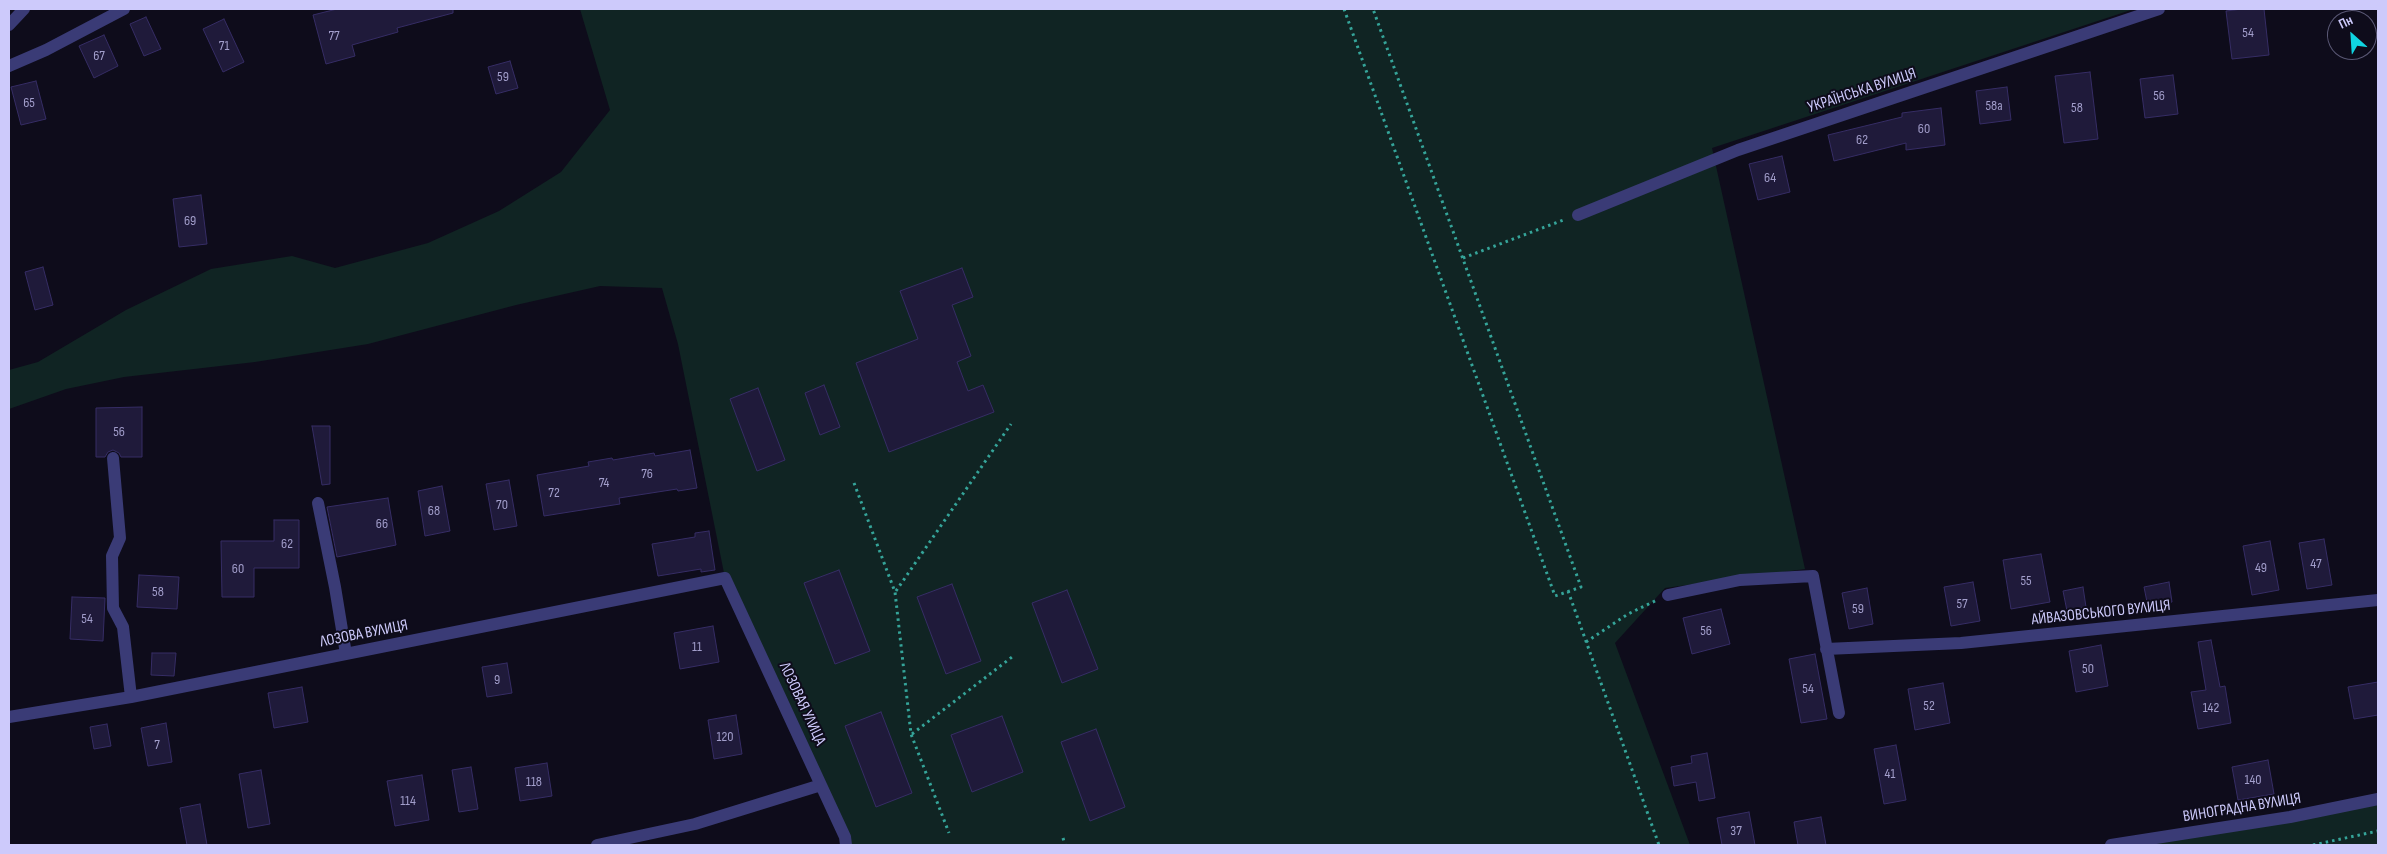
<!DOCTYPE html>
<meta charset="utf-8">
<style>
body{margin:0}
#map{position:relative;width:2387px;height:854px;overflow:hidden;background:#0e0c1b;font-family:"Sofia Sans Condensed",sans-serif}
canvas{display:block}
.frame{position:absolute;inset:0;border:10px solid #cdcafb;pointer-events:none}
.north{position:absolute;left:2327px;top:10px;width:50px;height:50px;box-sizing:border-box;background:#0e0c1b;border:1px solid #5a5875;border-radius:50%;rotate:334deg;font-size:14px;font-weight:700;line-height:20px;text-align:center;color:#cdcafb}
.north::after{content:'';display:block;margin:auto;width:18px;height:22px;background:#10d4e1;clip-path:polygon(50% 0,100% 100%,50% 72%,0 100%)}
</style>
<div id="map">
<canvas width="2387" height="854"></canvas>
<div class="frame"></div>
<div class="north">Пн</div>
</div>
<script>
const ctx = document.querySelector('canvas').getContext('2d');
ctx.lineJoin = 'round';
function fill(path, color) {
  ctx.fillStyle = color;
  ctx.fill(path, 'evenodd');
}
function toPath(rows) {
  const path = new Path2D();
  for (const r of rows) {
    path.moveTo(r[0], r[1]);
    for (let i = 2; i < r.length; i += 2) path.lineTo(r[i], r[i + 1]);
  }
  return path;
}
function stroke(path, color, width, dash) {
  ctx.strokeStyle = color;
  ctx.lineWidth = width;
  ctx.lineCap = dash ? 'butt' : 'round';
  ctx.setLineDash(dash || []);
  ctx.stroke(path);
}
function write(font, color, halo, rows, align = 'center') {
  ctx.font = font + ' "Sofia Sans Condensed",sans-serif';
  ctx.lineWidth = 4;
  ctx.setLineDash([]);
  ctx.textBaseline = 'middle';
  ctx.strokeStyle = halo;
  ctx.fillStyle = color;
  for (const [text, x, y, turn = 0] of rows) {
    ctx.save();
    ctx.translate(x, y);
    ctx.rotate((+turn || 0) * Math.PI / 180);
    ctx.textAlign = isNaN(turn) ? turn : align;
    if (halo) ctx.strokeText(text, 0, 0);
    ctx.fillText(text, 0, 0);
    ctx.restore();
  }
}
fill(toPath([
 [580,9,2134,9,1712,148,1805,569,1665,588,1615,643,1690,845,846,845,725,578,678,344,662,288,600,286,516,305,368,344,255,362,124,377,66,389,9,409,9,370,38,362,126,310,211,269,292,256,335,268,428,243,499,211,561,172,610,110],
 [2378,799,2378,845,2111,845]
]), '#102423');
const building = toPath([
 [337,9,453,9,453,13,397,28,398,32,352,45,355,56,326,64,313,15,337,9],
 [2242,9,2264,9,2269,55,2232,59,2226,11,2242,9],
 [146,17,161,49,144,56,130,24,146,17],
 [224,19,244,62,223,72,203,29,224,19],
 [104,35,118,66,94,78,79,46,104,35],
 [510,61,518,88,496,94,488,67,510,61],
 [2090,72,2098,139,2064,143,2055,76,2090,72],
 [2173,75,2178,114,2145,118,2140,79,2173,75],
 [36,81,46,119,21,125,11,87,36,81],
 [2007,87,2011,120,1980,124,1976,91,2007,87],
 [1941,108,1945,145,1906,150,1906,143,1834,161,1828,135,1902,117,1902,113,1941,108],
 [1782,156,1790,192,1758,200,1749,164,1782,156],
 [201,195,207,244,179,247,173,199,201,195],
 [43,267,53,305,35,310,25,272,43,267],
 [962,268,973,297,952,305,971,356,957,362,968,391,983,385,994,412,889,452,856,363,918,339,900,291,962,268],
 [824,385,840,427,820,435,805,393,824,385],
 [758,388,785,460,757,471,730,399,758,388],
 [142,407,142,457,121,457,119,453,113,450,108,452,105,457,96,457,96,408,142,407],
 [312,426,330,426,330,484,322,485,312,426],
 [690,450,697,488,678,491,677,489,619,498,620,504,544,516,537,475,589,466,588,462,612,458,613,460,654,453,655,456,690,450],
 [509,480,517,526,494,530,486,484,509,480],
 [442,486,450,531,425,536,418,491,442,486],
 [388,498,396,545,337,557,327,507,388,498],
 [274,520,299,520,299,568,254,568,254,597,222,597,221,541,274,541,274,520],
 [709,531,715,570,701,572,701,569,658,576,652,544,695,537,695,533,709,531],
 [2324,539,2332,585,2307,589,2299,543,2324,539],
 [2270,541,2279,590,2252,595,2243,546,2270,541],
 [2041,554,2050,602,2011,609,2003,560,2041,554],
 [839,570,870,651,835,664,804,583,839,570],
 [139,575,179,577,177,609,137,607,139,575],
 [1973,582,1980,621,1951,626,1944,587,1973,582],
 [2169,582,2172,602,2148,607,2144,587,2169,582],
 [952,584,981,661,946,674,917,597,952,584],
 [2083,587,2086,607,2067,611,2063,591,2083,587],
 [1867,588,1873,624,1849,629,1842,593,1867,588],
 [1067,590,1098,669,1062,683,1032,603,1067,590],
 [72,597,105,598,103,641,70,639,72,597],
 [1721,609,1730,644,1692,654,1683,618,1721,609],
 [713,626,719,662,680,669,674,633,713,626],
 [2211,640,2220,687,2225,686,2231,723,2198,729,2191,692,2206,690,2198,642,2211,640],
 [2101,645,2108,686,2076,692,2069,651,2101,645],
 [152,653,176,653,174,676,151,675,152,653],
 [1815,654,1827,719,1801,723,1789,659,1815,654],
 [507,663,512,693,487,697,482,667,507,663],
 [2378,682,2378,715,2354,719,2348,687,2378,682],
 [1943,683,1950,723,1915,730,1908,689,1943,683],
 [302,687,308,722,274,728,268,693,302,687],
 [881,712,912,793,876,807,845,726,881,712],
 [736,715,742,754,714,759,708,720,736,715],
 [1002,716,1023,772,972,792,951,735,1002,716],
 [166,723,172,762,148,766,141,728,166,723],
 [107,724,111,746,94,749,90,727,107,724],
 [1096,729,1125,807,1090,821,1061,742,1096,729],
 [1896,745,1906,800,1884,804,1874,749,1896,745],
 [1707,753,1715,798,1699,801,1696,782,1674,786,1671,767,1692,763,1691,756,1707,753],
 [2268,760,2274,794,2238,800,2232,767,2268,760],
 [547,763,552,796,520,801,515,768,547,763],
 [471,767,478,809,459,812,452,770,471,767],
 [261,770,270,824,248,828,239,774,261,770],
 [422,775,429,820,395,826,387,781,422,775],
 [200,804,207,845,187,845,180,808,200,804],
 [1749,812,1755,845,1722,845,1717,818,1749,812],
 [1821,817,1826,845,1798,845,1794,822,1821,817]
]);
fill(building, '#1f1a3a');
stroke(building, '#362d65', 1);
stroke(toPath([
 [1344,9,1555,596,1581,587,1373,9],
 [1463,258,1566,219],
 [854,483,895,592,911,734,949,833],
 [896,591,1011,424],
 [1568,591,1659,845],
 [1586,642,1628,614,1657,600],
 [912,734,1012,657],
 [1063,838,1065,845],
 [2313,845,2378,831]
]), '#35a499', 3, [2.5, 4]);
stroke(toPath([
 [9,25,24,9],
 [9,66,46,50,124,9],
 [1578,215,1738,150,2159,9],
 [113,458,120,538,112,556,113,608,123,627,131,697],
 [318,503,335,587,346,654],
 [1668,595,1740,580,1813,576,1839,713],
 [1826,649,1961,643,2378,600],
 [9,717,131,697,725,578,845,837,846,845],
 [597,845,695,824,821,785],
 [2111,845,2290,817,2378,799]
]), '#3a3b76', 12);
write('14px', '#a29ecb', null, [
 ["54",2248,33],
 ["77",334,36],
 ["71",224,46],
 ["67",99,56],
 ["59",503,77],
 ["56",2159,96],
 ["65",29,103],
 ["58а",1994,106],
 ["58",2077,108],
 ["60",1924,129],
 ["62",1862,140],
 ["64",1770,178],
 ["69",190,221],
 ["56",119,432],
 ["76",647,474],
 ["74",604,483],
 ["72",554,493],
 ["70",502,505],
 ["68",434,511],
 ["66",382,524],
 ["62",287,544],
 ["47",2316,564],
 ["49",2261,568],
 ["60",238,569],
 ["55",2026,581],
 ["58",158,592],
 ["57",1962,604],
 ["59",1858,609],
 ["54",87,619],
 ["56",1706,631],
 ["11",697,647],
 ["50",2088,669],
 ["9",497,680],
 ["54",1808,689],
 ["52",1929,706],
 ["142",2211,708],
 ["120",725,737],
 ["7",157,745],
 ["41",1890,774],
 ["140",2253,780],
 ["118",534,782],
 ["114",408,801],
 ["37",1736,831]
]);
write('16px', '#cdcafb', '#0e0c1b', [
 ["УКРАЇНСЬКА ВУЛИЦЯ",1862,91,-18],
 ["АЙВАЗОВСЬКОГО ВУЛИЦЯ",2101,613,-6],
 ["ЛОЗОВА ВУЛИЦЯ",364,634,-11],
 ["ЛОЗОВАЯ УЛИЦА",802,704,65],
 ["ВИНОГРАДНА ВУЛИЦЯ",2242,808,-9]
]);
</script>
